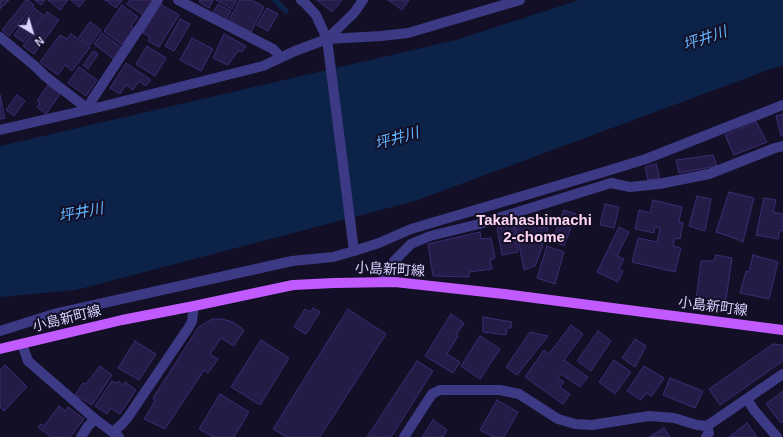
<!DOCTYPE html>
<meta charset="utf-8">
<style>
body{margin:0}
#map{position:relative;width:783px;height:437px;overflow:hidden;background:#130f26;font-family:Arial,sans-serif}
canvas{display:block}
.north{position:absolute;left:12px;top:12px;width:40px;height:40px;-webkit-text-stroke:3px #130f26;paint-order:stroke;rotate:142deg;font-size:11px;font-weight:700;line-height:16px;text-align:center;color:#d9d4ff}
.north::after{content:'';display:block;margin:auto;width:14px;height:18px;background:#d9d4ff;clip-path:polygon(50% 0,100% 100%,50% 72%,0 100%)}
</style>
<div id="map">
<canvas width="783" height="437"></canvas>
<div class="north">N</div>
</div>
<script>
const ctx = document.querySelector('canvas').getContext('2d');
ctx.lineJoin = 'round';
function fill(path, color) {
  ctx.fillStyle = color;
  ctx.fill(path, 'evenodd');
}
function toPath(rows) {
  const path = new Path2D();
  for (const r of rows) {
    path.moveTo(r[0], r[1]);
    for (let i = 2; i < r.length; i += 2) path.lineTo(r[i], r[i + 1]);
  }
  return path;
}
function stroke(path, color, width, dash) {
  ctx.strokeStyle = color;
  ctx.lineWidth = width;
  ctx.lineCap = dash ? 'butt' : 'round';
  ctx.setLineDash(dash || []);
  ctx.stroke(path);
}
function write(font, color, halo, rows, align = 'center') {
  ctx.font = font + ' Arial,"Noto Sans JP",sans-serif';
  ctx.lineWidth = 4;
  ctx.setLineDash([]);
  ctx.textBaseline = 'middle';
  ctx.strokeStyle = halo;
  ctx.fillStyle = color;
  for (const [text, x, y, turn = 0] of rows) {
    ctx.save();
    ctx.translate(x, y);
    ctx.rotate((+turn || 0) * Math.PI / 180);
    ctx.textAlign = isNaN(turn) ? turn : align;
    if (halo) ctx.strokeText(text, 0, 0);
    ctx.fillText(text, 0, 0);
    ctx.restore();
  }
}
fill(toPath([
 [579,0,783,0,783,66,771,69,415,201,76,290,0,297,0,146,456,40]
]), '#0c2248');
stroke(toPath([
 [275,0,286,11]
]), '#0c2248', 5.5);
const building = toPath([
 [0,0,9,0,0,9,0,0],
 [26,0,28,0,34,5,9,36,2,30,26,0],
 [35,0,45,0,41,5,35,0],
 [48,0,68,0,60,10,48,0],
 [71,0,85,0,79,7,71,0],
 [105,0,122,0,116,8,105,0],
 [130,0,153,0,143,15,127,4,130,0],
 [200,0,213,0,209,8,199,2,200,0],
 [216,0,237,0,232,9,216,0],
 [240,0,252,0,264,7,251,32,229,20,240,0],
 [317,0,342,0,332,12,317,0],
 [388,0,409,0,402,10,388,0],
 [160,4,179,15,159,47,148,41,150,37,143,33,160,4],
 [218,4,231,11,226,20,213,13,218,4],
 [122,5,138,17,131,26,134,28,122,45,104,31,122,5],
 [34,8,43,15,23,42,14,35,34,8],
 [267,8,278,14,268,31,257,25,267,8],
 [47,12,59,20,34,54,23,46,47,12],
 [180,19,190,24,174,51,165,46,180,19],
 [90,22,101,30,90,45,79,37,90,22],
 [102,33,122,48,114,59,94,44,102,33],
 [71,34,90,47,72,71,65,65,58,75,40,62,60,35,67,39,71,34],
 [224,34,246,46,242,52,238,51,228,65,213,58,224,34],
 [192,38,213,49,201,71,180,60,192,38],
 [147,46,166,58,155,76,136,64,147,46],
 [93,51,98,54,88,69,83,65,93,51],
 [126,63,151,80,146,86,139,81,133,90,126,85,120,94,110,88,126,63],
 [79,67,97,80,86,96,68,83,79,67],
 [48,85,60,94,46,114,37,107,40,103,37,101,48,85],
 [0,95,5,118,0,119,0,95],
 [17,95,25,101,14,116,6,110,17,95],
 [783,114,783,136,781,136,776,116,783,114],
 [756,122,767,142,734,155,725,135,756,122],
 [713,155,717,166,679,173,676,160,713,155],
 [656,164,660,178,648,180,645,167,656,164],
 [729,192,754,198,743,242,734,238,716,232,729,192],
 [697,196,711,199,705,231,689,226,697,196],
 [764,198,776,200,773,212,783,214,783,231,780,230,778,239,756,235,764,198],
 [653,200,682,207,679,222,683,223,680,239,675,238,673,246,681,248,675,272,632,262,638,238,657,242,660,228,655,227,654,233,635,229,639,210,650,213,653,200],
 [605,204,619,207,614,228,600,225,605,204],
 [564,210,576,214,564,246,552,241,564,210],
 [528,222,529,225,538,224,539,228,547,227,549,236,542,238,543,245,535,266,524,270,515,224,528,222],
 [514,225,518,252,502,255,497,228,514,225],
 [619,227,629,232,617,256,624,259,619,269,623,271,618,282,597,272,619,227],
 [480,232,481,239,491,238,495,258,490,260,492,269,469,272,469,277,433,276,428,244,480,232],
 [547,246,564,252,555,284,537,278,547,246],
 [716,255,732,258,726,300,719,299,716,312,695,308,701,261,714,261,716,255],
 [753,255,778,262,769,299,740,293,746,271,749,272,753,255],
 [313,308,320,312,306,334,294,327,305,309,310,312,313,308],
 [348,309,386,334,320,437,287,437,273,429,348,309],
 [451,314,464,323,456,335,458,336,447,354,460,362,453,373,425,356,451,314],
 [483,317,512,322,511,328,507,328,506,335,483,332,483,317],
 [212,319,222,319,233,322,244,330,234,346,221,338,210,354,218,359,208,373,204,370,165,429,144,419,155,401,153,398,198,328,205,323,212,319],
 [571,325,583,334,564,360,588,377,580,387,561,374,558,378,564,382,560,387,570,394,563,404,525,377,544,350,549,354,571,325],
 [598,331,611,341,591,371,577,361,598,331],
 [530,332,548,336,517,375,506,367,530,332],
 [480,336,500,349,480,379,461,366,480,336],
 [635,339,646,346,635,367,622,358,635,339],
 [261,340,289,358,260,405,231,387,261,340],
 [135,341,156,354,139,380,118,368,135,341],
 [773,344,783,345,783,361,720,405,709,389,773,344],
 [614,360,631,372,615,394,599,382,614,360],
 [417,361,433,371,391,437,367,437,417,361],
 [5,365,27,387,4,411,0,407,0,370,5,365],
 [100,366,112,375,92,405,75,395,83,383,86,384,100,366],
 [644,366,664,378,652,396,646,393,641,400,627,391,644,366],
 [670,378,703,391,695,408,663,395,670,378],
 [112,381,116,383,118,381,123,385,125,382,136,390,120,414,111,408,107,414,95,406,112,381],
 [783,391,783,421,781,423,766,404,783,391],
 [220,394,249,412,234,437,213,437,199,429,220,394],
 [497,400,518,412,504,437,493,437,480,430,497,400],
 [59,406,65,411,68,407,84,419,70,437,51,437,38,427,41,424,44,426,59,406],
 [433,420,447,430,443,437,422,437,433,420],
 [747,423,757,437,729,437,747,423],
 [664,428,670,437,649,437,664,428]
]);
fill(building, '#241b47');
stroke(building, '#3b2d73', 1);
stroke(toPath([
 [178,0,273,49,277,53,279,58],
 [301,0,304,2,316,15,327,39,354,251],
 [0,37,36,67,45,76,88,109],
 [327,39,354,13,363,0],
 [88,109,92,100,158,0],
 [0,130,104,106,263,66,295,51,327,39,381,36,408,33,520,0],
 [382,282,394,261,411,244,430,236,479,224,611,183,630,187,659,184,709,174,775,148,783,146],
 [0,331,54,314,292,261,333,257,354,251,379,243,411,229,607,171,646,159,783,105],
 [22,344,28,361,95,419,119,437],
 [747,399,754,410,777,437],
 [113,432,122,424,128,417,189,327,192,321,194,306],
 [81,437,88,426,95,419],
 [404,437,432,394,440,390,500,390,519,394,558,419,575,424,592,425,649,416,674,418,697,425,707,426,783,374],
 [706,437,709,433,707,426]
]), '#3d3a85', 10);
stroke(toPath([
 [0,349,122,320,194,306,293,285,334,283,395,282,504,294,783,330]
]), '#c25bff', 10);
write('14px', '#d9d4ff', '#130f26', [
 ["小島新町線",390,270,3],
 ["小島新町線",713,307,7],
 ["小島新町線",67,319,-14]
]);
write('italic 15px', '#62b6ff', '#130f26', [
 ["坪井川",705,39,-19],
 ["坪井川",397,139,-16],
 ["坪井川",81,213,-11]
]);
write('bold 15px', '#ffd6f0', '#130f26', [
 ["Takahashimachi",534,221],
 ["2-chome",534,238]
]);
</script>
